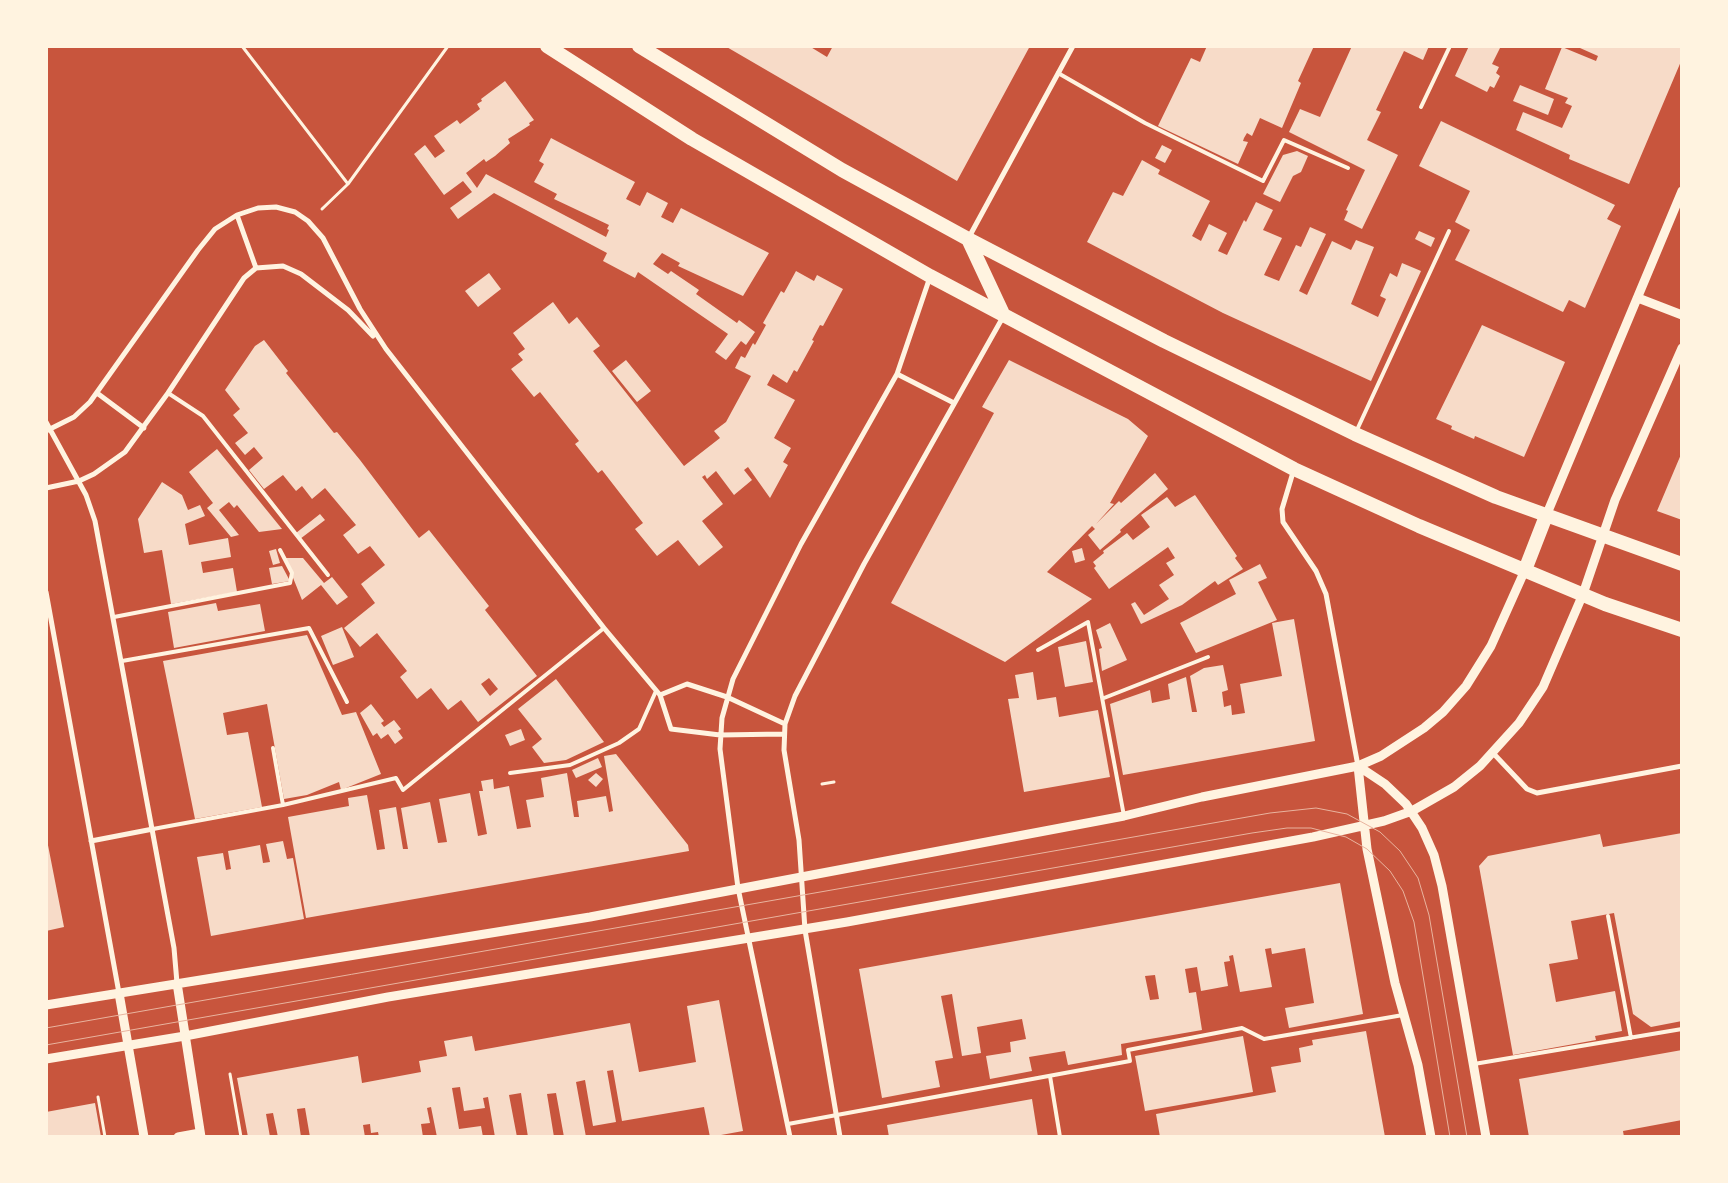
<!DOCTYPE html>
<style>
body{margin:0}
#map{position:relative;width:1728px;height:1183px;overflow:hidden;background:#c8553d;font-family:"Open Sans",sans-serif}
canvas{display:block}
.frame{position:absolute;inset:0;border:48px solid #fff3e0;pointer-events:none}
</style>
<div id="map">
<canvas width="1728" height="1183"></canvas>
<div class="frame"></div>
</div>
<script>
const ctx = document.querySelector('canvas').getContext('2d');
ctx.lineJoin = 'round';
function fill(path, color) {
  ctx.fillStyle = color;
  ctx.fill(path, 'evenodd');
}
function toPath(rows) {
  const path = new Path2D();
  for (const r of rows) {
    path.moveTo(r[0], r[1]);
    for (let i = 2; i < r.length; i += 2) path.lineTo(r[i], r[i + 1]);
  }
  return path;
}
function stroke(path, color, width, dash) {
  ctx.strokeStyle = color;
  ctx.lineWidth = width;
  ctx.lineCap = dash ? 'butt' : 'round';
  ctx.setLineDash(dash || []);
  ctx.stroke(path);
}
fill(toPath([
 [725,46,809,46,827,57,833,46,1030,46,957,181],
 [1207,46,1314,46,1298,81,1301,83,1282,128,1260,118,1252,136,1247,133,1244,138,1243,141,1248,142,1238,164,1158,126,1191,58,1200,62],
 [1352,46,1429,46,1423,60,1404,51,1376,110,1381,112,1367,140,1398,155,1362,229,1344,220,1348,211,1346,210,1365,170,1289,132,1300,109,1320,117],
 [1469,46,1501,46,1492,64,1499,67,1496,73,1500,76,1494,88,1490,86,1487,92,1455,76],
 [1581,46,1682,46,1682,59,1629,184,1569,159,1570,155,1516,130,1523,112,1562,128,1572,106,1565,103,1568,98,1545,89,1562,47,1596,61,1598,56,1580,48],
 [505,81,534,120,529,123,530,125,508,139,510,143,495,156,486,162,484,159,466,173,477,188,486,174,606,237,609,230,607,229,609,225,554,199,557,194,534,182,544,164,539,161,551,138,635,182,626,199,640,206,647,192,668,203,661,217,673,223,681,208,769,253,743,296,678,266,680,263,662,253,653,264,668,274,671,271,699,290,696,294,737,323,739,320,755,332,746,345,741,341,726,360,715,352,728,334,638,272,635,278,603,261,607,253,494,193,458,219,450,208,472,192,463,181,444,195,414,154,425,145,435,158,445,151,434,136,457,120,460,124,480,109,477,104,482,101,481,99],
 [1520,85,1554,99,1548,115,1513,101],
 [1441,121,1615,205,1607,219,1621,226,1585,308,1569,300,1563,312,1455,260,1470,230,1455,222,1470,191,1419,166],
 [1162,145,1172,150,1165,163,1155,158],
 [1297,151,1308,156,1301,172,1293,176,1280,202,1263,194,1283,155],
 [1142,160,1160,170,1158,174,1210,201,1192,236,1201,241,1209,224,1227,233,1218,251,1227,255,1244,220,1246,222,1256,202,1273,210,1263,230,1282,238,1264,275,1279,281,1296,245,1301,247,1310,227,1326,234,1299,291,1307,295,1332,241,1351,250,1356,240,1374,247,1351,304,1378,317,1386,299,1380,296,1390,273,1397,277,1402,263,1421,271,1371,381,1223,313,1087,242,1113,192,1123,196],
 [1419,231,1435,238,1431,247,1415,239],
 [796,271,814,281,817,275,843,289,823,326,820,325,812,340,814,341,797,372,794,370,787,383,773,374,767,385,795,400,774,438,791,448,783,462,788,465,770,498,748,467,744,470,752,480,734,495,716,471,707,479,705,475,702,477,723,504,702,521,723,547,699,566,678,540,657,556,635,529,643,523,602,470,598,473,575,444,579,441,540,392,534,397,511,369,523,360,518,354,525,349,513,333,553,302,569,324,577,317,600,346,593,351,684,466,720,438,714,431,726,422,751,376,735,368,741,356,745,358,753,343,755,345,766,325,763,323,781,291,784,293],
 [489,273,501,289,478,307,465,291],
 [1482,325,1565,362,1524,457,1475,436,1474,439,1451,429,1452,426,1436,419],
 [264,340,288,371,286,373,334,433,337,432,360,460,419,538,429,530,489,606,485,610,537,676,478,722,461,700,448,710,431,688,417,699,400,677,407,671,377,633,360,647,344,628,375,603,361,584,385,565,370,546,358,554,343,535,356,525,325,488,312,499,302,486,296,491,283,475,264,489,249,470,263,458,254,447,245,455,235,443,248,433,233,415,240,409,225,390,255,346],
 [489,678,498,689,490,696,481,684],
 [626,360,651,391,637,402,612,371],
 [1009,360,1128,419,1148,436,1110,503,1114,504,1096,524,1119,501,1121,503,1155,473,1168,489,1120,530,1121,532,1100,550,1088,535,1095,529,1092,526,1047,572,1092,599,1005,662,891,603,994,413,982,407],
 [217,449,282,529,259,532,237,505,234,508,229,502,219,510,239,535,231,537,207,508,213,503,189,472],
 [1682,452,1682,520,1657,511],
 [162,482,182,495,188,510,200,505,205,516,185,524,189,545,228,538,231,557,201,562,203,573,233,568,237,592,171,604,162,550,144,553,138,519],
 [1195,495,1237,556,1235,558,1243,569,1218,585,1215,581,1182,605,1141,624,1131,604,1135,602,1144,615,1169,599,1159,585,1174,575,1166,563,1175,558,1168,547,1109,589,1094,568,1096,566,1093,562,1104,553,1103,551,1127,533,1133,540,1150,527,1141,515,1167,497,1175,507],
 [320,514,325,520,300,539,296,533],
 [1082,548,1085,560,1075,563,1072,551],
 [276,549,280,563,273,565,269,551],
 [285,558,303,558,324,583,332,577,348,597,337,605,321,585,302,600],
 [1260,564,1267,578,1258,582,1277,620,1196,653,1180,623,1236,594,1229,580],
 [282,566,290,581,272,584,269,568],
 [216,603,218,611,260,604,265,631,174,648,168,612],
 [1294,619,1315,741,1123,775,1110,704,1150,690,1152,703,1170,699,1168,684,1186,677,1192,712,1197,712,1190,676,1204,668,1223,665,1228,690,1222,692,1224,707,1231,705,1232,715,1245,713,1240,684,1282,676,1272,623],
 [1110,623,1127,660,1102,671,1099,649,1102,648,1096,630],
 [342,627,354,657,333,665,321,636],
 [307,635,342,715,356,712,381,774,341,790,339,782,307,795,284,799,267,704,223,713,227,735,248,732,262,807,195,819,163,661],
 [1086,641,1093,682,1065,687,1058,647],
 [1033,672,1037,700,1056,697,1059,717,1098,710,1110,777,1024,792,1008,699,1019,698,1015,675],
 [556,679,604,742,566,760,544,763,532,747,542,739,518,709],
 [371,704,384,721,381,723,384,727,394,720,401,729,398,731,403,738,395,744,388,734,381,739,377,733,373,736,360,713],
 [521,729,525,740,510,746,505,735],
 [616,754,688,845,689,851,306,918,288,817,349,806,348,798,367,795,377,850,385,849,379,810,396,807,403,849,408,849,401,808,430,802,438,843,447,842,439,799,470,793,478,836,487,834,479,791,483,791,481,781,493,779,494,789,509,786,517,829,531,827,526,800,544,797,541,778,567,773,574,817,579,817,577,801,606,796,609,812,613,811,604,756],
 [598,758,602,767,576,778,572,770],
 [596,773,603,779,596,787,588,780],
 [1682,833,1682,1021,1651,1027,1633,1014,1614,913,1571,921,1578,959,1549,964,1556,1002,1615,991,1622,1031,1595,1036,1596,1040,1513,1055,1479,866,1488,856,1600,834,1603,847],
 [46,835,64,927,46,931],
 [283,841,287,859,293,858,304,919,211,936,197,857,223,853,226,870,231,869,228,851,260,845,263,863,270,862,266,844],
 [1340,883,1363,1014,1289,1028,1285,1008,1314,1003,1305,948,1272,954,1271,948,1265,949,1272,987,1240,992,1233,955,1229,956,1230,961,1224,962,1228,986,1201,991,1197,967,1185,969,1189,993,1196,992,1202,1030,1121,1044,1122,1055,1068,1065,1065,1051,1029,1057,1032,1071,990,1079,986,1056,1011,1052,1010,1042,1026,1039,1022,1019,977,1027,981,1053,962,1056,952,994,941,996,953,1058,935,1061,940,1087,882,1098,859,969],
 [1155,975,1159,999,1150,1000,1145,976],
 [719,1000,743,1131,710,1137,704,1107,622,1121,613,1070,607,1071,616,1122,593,1126,585,1080,576,1082,586,1137,564,1137,556,1093,547,1094,554,1137,528,1137,521,1093,509,1095,517,1137,495,1137,488,1097,483,1098,485,1108,464,1111,460,1087,452,1088,459,1129,481,1126,483,1137,437,1137,431,1107,427,1108,430,1123,421,1124,423,1137,379,1137,378,1132,371,1133,370,1124,363,1125,365,1137,310,1137,305,1108,297,1109,301,1137,278,1137,273,1113,266,1114,270,1137,248,1137,237,1078,358,1056,362,1083,421,1072,419,1061,447,1056,444,1041,472,1036,475,1051,630,1023,639,1072,696,1062,687,1006],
 [1366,1031,1385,1137,1160,1137,1156,1114,1276,1092,1271,1067,1301,1062,1299,1048,1313,1045,1312,1040],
 [1243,1036,1253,1092,1145,1111,1135,1056],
 [1682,1050,1682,1120,1623,1131,1624,1137,1529,1137,1519,1079],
 [1032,1099,1038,1137,889,1137,887,1125],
 [95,1103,101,1137,46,1137,46,1112]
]), '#f7dbc8');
stroke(toPath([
 [242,46,348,184],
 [322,209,348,184,448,46],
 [822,784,834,782],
 [230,1074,241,1137],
 [98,1097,105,1137]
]), '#fff3e0', 3);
stroke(toPath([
 [1058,73,1145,123,1263,181,1284,140,1348,168],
 [1421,107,1450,46],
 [168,393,203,416,328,575],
 [1356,432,1449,231],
 [114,617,290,583,292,573,280,550],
 [1038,650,1088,622,1124,816],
 [122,661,309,628,347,702],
 [1104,698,1208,657],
 [510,773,570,765,619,743,639,729,656,691],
 [283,805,396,778,403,790,604,628],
 [153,829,283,805,273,748],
 [1608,916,1631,1038],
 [1474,1064,1682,1029],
 [1050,1076,1060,1137],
 [788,1124,1130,1061,1128,1050,1242,1028,1264,1039,1403,1015]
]), '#fff3e0', 4);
stroke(toPath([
 [237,215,256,268],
 [968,239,1073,46],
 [897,374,954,403],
 [97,393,144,428],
 [46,422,86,495,95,521,174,948,177,983],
 [46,431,74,417,90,402,198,250,215,229,237,215,258,208,276,207,295,212,308,221,323,238,360,309,386,349,604,628,660,695,671,729,720,735,783,734],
 [1294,469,1282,509,1283,522,1316,571,1326,594,1358,766],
 [46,488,79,481,94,474,125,452,168,393,244,278,256,268,283,266,301,274,348,310,373,336],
 [46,592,119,993],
 [660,695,687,684,727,697,785,724],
 [1493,753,1527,789,1537,793,1682,766],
 [91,841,153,829],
 [790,1137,738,888,720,749,722,718,733,679,801,544,897,374,930,277],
 [840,1137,805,930,799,840,784,750,785,724,795,696,864,564,1003,317]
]), '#fff3e0', 5);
stroke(toPath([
 [1638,298,1682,315],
 [1546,516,1682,191],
 [1358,766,1385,784,1406,804,1422,828,1434,855,1442,886,1486,1137],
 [1358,766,1367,849,1395,983,1418,1065,1431,1137],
 [177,983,201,1137],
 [119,993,144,1137],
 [46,1005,590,917,1124,816,1202,797,1358,766,1381,756,1424,728,1443,712,1466,686,1491,646,1525,570],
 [46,1059,185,1036,388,997,847,922,1313,837,1384,821,1412,811,1454,787,1480,766,1519,723,1543,687,1583,594,1615,500,1682,348],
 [178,1137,200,1133]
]), '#fff3e0', 9);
stroke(toPath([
 [547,46,692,139,930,276,1294,469,1419,526,1605,604,1682,630],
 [639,46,842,170,968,239,1164,341,1355,434,1496,497,1682,564],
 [968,239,1004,316],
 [1525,570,1546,516]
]), '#fff3e0', 14);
stroke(toPath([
 [46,1028,1270,813,1316,808,1347,814,1380,832,1400,851,1418,878,1429,915,1467,1137],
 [46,1045,1252,833,1287,828,1311,828,1346,837,1367,849,1390,871,1403,891,1414,922,1450,1137]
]), '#e9b49f', 1);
</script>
